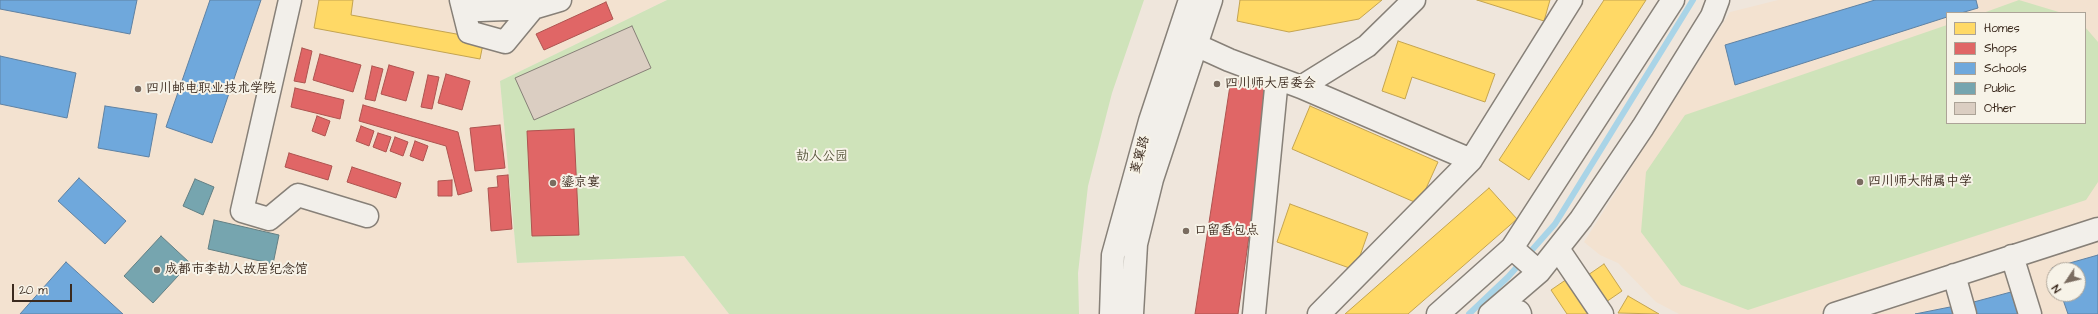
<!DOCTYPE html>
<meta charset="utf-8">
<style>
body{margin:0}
#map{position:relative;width:2098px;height:314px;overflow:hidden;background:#efe6dc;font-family:"Architects Daughter",sans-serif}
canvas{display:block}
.legend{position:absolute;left:1946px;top:12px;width:140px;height:112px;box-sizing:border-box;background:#f7f3e8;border:1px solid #aca397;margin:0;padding:5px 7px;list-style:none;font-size:12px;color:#3b2a1e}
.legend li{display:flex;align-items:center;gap:8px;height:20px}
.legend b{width:20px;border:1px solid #aca397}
.north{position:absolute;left:2046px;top:262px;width:40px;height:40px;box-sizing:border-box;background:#f7f3e8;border:1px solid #aca397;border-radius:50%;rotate:235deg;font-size:11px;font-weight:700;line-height:16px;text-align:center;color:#3b2a1e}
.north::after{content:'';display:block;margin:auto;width:14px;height:18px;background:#7a6c60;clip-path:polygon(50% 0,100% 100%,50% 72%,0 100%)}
.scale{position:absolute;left:12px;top:284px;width:60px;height:18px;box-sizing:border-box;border:2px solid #3b2a1e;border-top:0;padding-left:5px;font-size:12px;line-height:14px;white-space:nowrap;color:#3b2a1e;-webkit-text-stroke:3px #f7f3e8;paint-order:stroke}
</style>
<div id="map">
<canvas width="2098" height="314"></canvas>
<ul class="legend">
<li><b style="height:11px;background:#ffd966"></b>Homes</li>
<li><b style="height:11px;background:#e06666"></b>Shops</li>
<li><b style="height:11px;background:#6fa8dc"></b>Schools</li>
<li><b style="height:11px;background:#76a5af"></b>Public</li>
<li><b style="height:11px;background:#dbcec2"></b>Other</li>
</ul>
<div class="north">N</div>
<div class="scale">20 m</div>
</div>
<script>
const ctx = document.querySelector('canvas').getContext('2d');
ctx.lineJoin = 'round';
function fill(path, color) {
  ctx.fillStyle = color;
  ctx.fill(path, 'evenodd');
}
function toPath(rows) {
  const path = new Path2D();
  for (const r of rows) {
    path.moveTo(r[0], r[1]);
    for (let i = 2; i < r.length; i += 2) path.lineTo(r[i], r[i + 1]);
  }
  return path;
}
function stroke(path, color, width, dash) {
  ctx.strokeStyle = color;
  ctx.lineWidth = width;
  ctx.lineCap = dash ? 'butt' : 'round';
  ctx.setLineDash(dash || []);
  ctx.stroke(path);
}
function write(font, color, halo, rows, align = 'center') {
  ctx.font = font + ' "Architects Daughter","LXGW WenKai TC",sans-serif';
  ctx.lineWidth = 4;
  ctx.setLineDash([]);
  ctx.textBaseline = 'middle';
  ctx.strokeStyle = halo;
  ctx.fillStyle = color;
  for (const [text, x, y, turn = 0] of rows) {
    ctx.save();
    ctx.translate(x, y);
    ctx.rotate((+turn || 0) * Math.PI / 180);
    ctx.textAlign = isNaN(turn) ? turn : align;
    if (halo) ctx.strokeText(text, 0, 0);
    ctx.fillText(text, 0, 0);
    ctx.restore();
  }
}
fill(toPath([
 [0,0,667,0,500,81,517,263,684,256,729,314,0,314],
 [1778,0,2098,0,2098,314,1679,314,1656,302,1618,263,1600,255,1584,242,1730,12],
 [1947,13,2085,13,2085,123,1947,123],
 [2054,270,2078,270,2078,294,2054,294]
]), '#f3e2d0');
fill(toPath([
 [667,0,1144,0,1112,93,1088,186,1078,273,1079,314,729,314,684,256,517,263,500,81],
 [2019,0,2062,13,1983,13],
 [1947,25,1947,123,2085,123,2085,27,2098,42,2098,182,2086,200,1748,310,1681,285,1641,232,1646,172,1685,115]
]), '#cfe3ba');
const homes = toPath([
 [319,0,353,0,351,15,484,39,480,59,314,28,319,0],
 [1240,0,1382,0,1359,19,1289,32,1237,21,1240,0],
 [1477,0,1550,0,1544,21,1477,0],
 [1604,0,1646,0,1529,180,1499,160,1604,0],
 [1398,41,1495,74,1485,102,1412,77,1405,99,1382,91,1398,41],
 [1310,106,1438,162,1419,204,1292,149,1310,106],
 [1489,188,1517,219,1408,314,1345,314,1489,188],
 [1290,204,1368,233,1355,270,1277,242,1290,204],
 [1604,264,1622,291,1606,302,1588,275,1604,264],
 [1570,277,1595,314,1567,314,1551,290,1570,277],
 [1628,296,1659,314,1618,313,1628,296]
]);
fill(homes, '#ffd966');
stroke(homes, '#c4a450', 1);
const shops = toPath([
 [606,2,613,19,544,50,536,34,606,2],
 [302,48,312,51,305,83,294,81,302,48],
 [320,54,361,65,353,92,313,80,320,54],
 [389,65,414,72,406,101,381,94,389,65],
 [372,66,383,69,375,101,365,99,372,66],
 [446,74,470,81,462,110,438,103,446,74],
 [428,75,439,77,432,109,421,107,428,75],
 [1231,79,1270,88,1238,314,1195,314,1231,79],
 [295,88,344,100,340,119,291,107,295,88],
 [363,105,458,132,472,191,458,195,446,146,359,121,363,105],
 [317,116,330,121,325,136,312,131,317,116],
 [500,125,505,168,475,171,470,128,500,125],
 [361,126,374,131,369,146,356,141,361,126],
 [574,129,579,235,532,236,527,131,574,129],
 [378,133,391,137,386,152,373,147,378,133],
 [395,137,408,142,403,156,390,151,395,137],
 [415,141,428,146,423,161,410,156,415,141],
 [289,153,332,166,328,180,285,167,289,153],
 [352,167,401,183,396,198,347,182,352,167],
 [508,175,512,229,491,231,488,188,498,187,497,176,508,175],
 [452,180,452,196,438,196,438,181,452,180]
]);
fill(shops, '#e06666');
stroke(shops, '#ae5450', 1);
const schools = toPath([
 [0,0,137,0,130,34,0,9,0,0],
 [210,0,261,0,212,143,166,127,210,0],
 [1875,0,1976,0,1978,8,1961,13,1947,13,1947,17,1735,85,1725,45,1875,0],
 [0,56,76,73,67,118,0,104,0,56],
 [105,106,157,114,149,157,98,148,105,106],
 [79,178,126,221,105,244,58,201,79,178],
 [2098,255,2098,314,2068,314,2061,294,2078,294,2078,270,2054,270,2054,275,2052,268,2098,255],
 [66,262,123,314,20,314,66,262],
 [2011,292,2018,314,1973,314,1970,303,2011,292],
 [1970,303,1973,314,1915,314,1970,303]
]);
fill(schools, '#6fa8dc');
stroke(schools, '#5f82a3', 1);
const public = toPath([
 [195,179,214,187,203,215,183,206,195,179],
 [214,220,279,235,273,264,208,249,214,220],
 [161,236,190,263,153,303,124,276,161,236]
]);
fill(public, '#76a5af');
stroke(public, '#648084', 1);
stroke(toPath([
 [1469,314,1508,277,1555,224,1693,0]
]), '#a9d4e7', 6);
const building = toPath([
 [632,26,651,68,534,120,515,78,632,26]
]);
fill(building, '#dbcec2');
stroke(building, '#878078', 1);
const minor = toPath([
 [290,0,242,211,269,219,298,195,367,216],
 [461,0,469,32,505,42,533,8],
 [463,0,480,10,533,8,560,0],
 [1196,45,1229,60,1301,87,1471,160],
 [1301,87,1367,46,1414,0],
 [1512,248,1539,272],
 [1558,249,1602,314],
 [2012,256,2030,314],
 [1954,275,1965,314],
 [1111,314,1113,255,1150,121,1190,0],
 [1132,314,1136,244,1152,179,1211,0],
 [1254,314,1277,78],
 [1319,314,1471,160,1571,0],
 [1438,314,1512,248,1673,0],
 [1490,314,1539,272,1581,219,1643,127,1712,16,1718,0],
 [1517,314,1519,312,1520,314],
 [1835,314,2098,229]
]);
stroke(minor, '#878078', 25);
stroke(minor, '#f2efea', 22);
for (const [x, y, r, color] of [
 [1217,84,4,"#7a6c60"],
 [138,89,4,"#7a6c60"],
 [1860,182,4,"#7a6c60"],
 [553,183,4,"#7a6c60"],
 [1186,231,4,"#7a6c60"],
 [157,270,4,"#7a6c60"]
]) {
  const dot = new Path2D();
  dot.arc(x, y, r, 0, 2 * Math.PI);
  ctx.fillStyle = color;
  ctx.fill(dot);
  stroke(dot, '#f7f3e8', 1.5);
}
write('13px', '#3b2a1e', '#f7f3e8', [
 ["四川师大居委会",1225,84],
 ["四川邮电职业技术学院",146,89],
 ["四川师大附属中学",1868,182],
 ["鎏京宴",561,183],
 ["口留香包点",1194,231],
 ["成都市李劼人故居纪念馆",165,270]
], 'left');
write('13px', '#3b2a1e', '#f7f3e8', [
 ["菱窠路",1141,155,-75]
]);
write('13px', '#59583e', '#f7f3e8', [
 ["劼人公园",822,157]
]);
</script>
